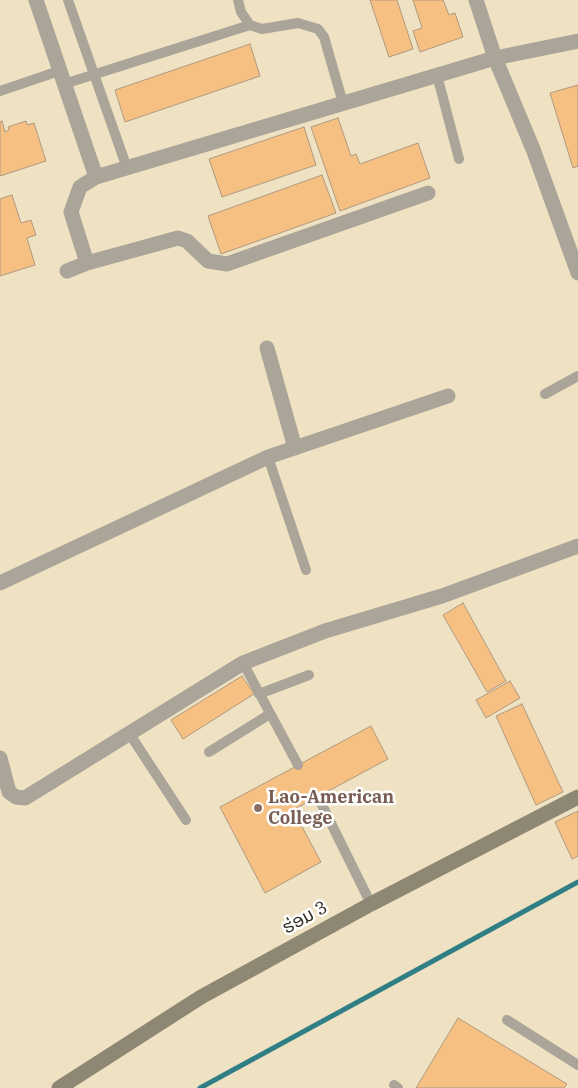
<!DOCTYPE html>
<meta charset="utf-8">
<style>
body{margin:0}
canvas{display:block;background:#efe2c3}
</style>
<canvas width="578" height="1088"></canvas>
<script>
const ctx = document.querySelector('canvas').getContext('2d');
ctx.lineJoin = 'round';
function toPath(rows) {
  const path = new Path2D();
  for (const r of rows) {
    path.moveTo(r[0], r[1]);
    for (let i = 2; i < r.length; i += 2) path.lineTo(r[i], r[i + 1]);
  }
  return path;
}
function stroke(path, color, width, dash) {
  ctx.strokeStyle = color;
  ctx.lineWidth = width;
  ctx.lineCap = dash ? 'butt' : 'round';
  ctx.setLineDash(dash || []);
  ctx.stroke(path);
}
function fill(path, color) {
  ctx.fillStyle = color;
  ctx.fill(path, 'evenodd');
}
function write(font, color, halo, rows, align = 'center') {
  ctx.font = font + ' "IBM Plex Serif","Noto Sans Lao",serif';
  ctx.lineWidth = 5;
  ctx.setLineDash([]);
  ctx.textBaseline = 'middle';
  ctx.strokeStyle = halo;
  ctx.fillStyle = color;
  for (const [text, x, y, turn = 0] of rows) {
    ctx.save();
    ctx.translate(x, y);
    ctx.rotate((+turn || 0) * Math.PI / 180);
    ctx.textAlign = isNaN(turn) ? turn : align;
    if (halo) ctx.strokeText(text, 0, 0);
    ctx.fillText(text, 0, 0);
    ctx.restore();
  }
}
stroke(toPath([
 [200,1088,578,882]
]), '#307e86', 5);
const building = toPath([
 [370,0,397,0,413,49,389,57,370,0],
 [413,0,443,0,449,15,455,13,463,37,420,52,413,31,422,28,413,0],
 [250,44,260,76,125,122,115,90,250,44],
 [578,85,578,166,573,168,550,93,578,85],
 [338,118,351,156,356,154,360,164,418,143,430,178,340,211,311,127,338,118],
 [2,121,5,132,9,130,8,127,26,121,27,125,34,123,46,161,0,176,0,122,2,121],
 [304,127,316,165,222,197,209,159,304,127],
 [322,175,336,213,221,254,208,216,322,175],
 [12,195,21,223,31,220,36,235,27,238,35,265,0,276,0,199,12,195],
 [463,603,506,681,487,692,443,615,463,603],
 [242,676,254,694,183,739,171,720,242,676],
 [510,681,520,698,486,718,476,700,510,681],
 [522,704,563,792,536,805,496,716,522,704],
 [371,726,388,759,293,810,321,862,265,893,220,807,371,726],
 [578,811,578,856,572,859,555,822,578,811],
 [458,1018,567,1084,564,1088,416,1088,458,1018]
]);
fill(building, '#f6c082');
stroke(building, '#af9980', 1);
stroke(toPath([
 [68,0,127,168],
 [238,0,241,12,250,25,262,29,298,23,318,29,324,37,343,103],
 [437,75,459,159],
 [64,84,250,25],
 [0,91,59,71],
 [545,394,578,376],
 [268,457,306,570],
 [243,663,298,765],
 [259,694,309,675],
 [129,733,186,820],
 [209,752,270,714],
 [318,797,371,904],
 [507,1020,578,1065],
 [394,1085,398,1088]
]), '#aaa598', 10);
stroke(toPath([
 [36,0,96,177],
 [476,0,495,58,533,149,578,273],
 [87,263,71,212,80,187,96,177,495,58,578,41],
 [67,271,87,263,178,238,187,241,208,261,227,264,428,193],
 [267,348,295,448],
 [0,583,268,457,448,396],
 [0,758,9,792,16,797,25,798,243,663,325,631,442,596,578,546]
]), '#aaa598', 15);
stroke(toPath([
 [59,1088,201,997,371,904,578,797]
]), '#8e8774', 15);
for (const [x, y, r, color] of [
 [258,808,5,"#8d6e63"]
]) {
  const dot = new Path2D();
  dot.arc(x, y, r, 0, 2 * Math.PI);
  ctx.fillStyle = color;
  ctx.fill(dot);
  stroke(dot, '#fff', 2);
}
write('bold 18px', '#785e54', '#fff', [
 ["Lao-American",268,798],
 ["College",268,819]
], 'left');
write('18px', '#322d21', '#fff', [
 ["ຮ່ອມ 3",305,918,-29]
]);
</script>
